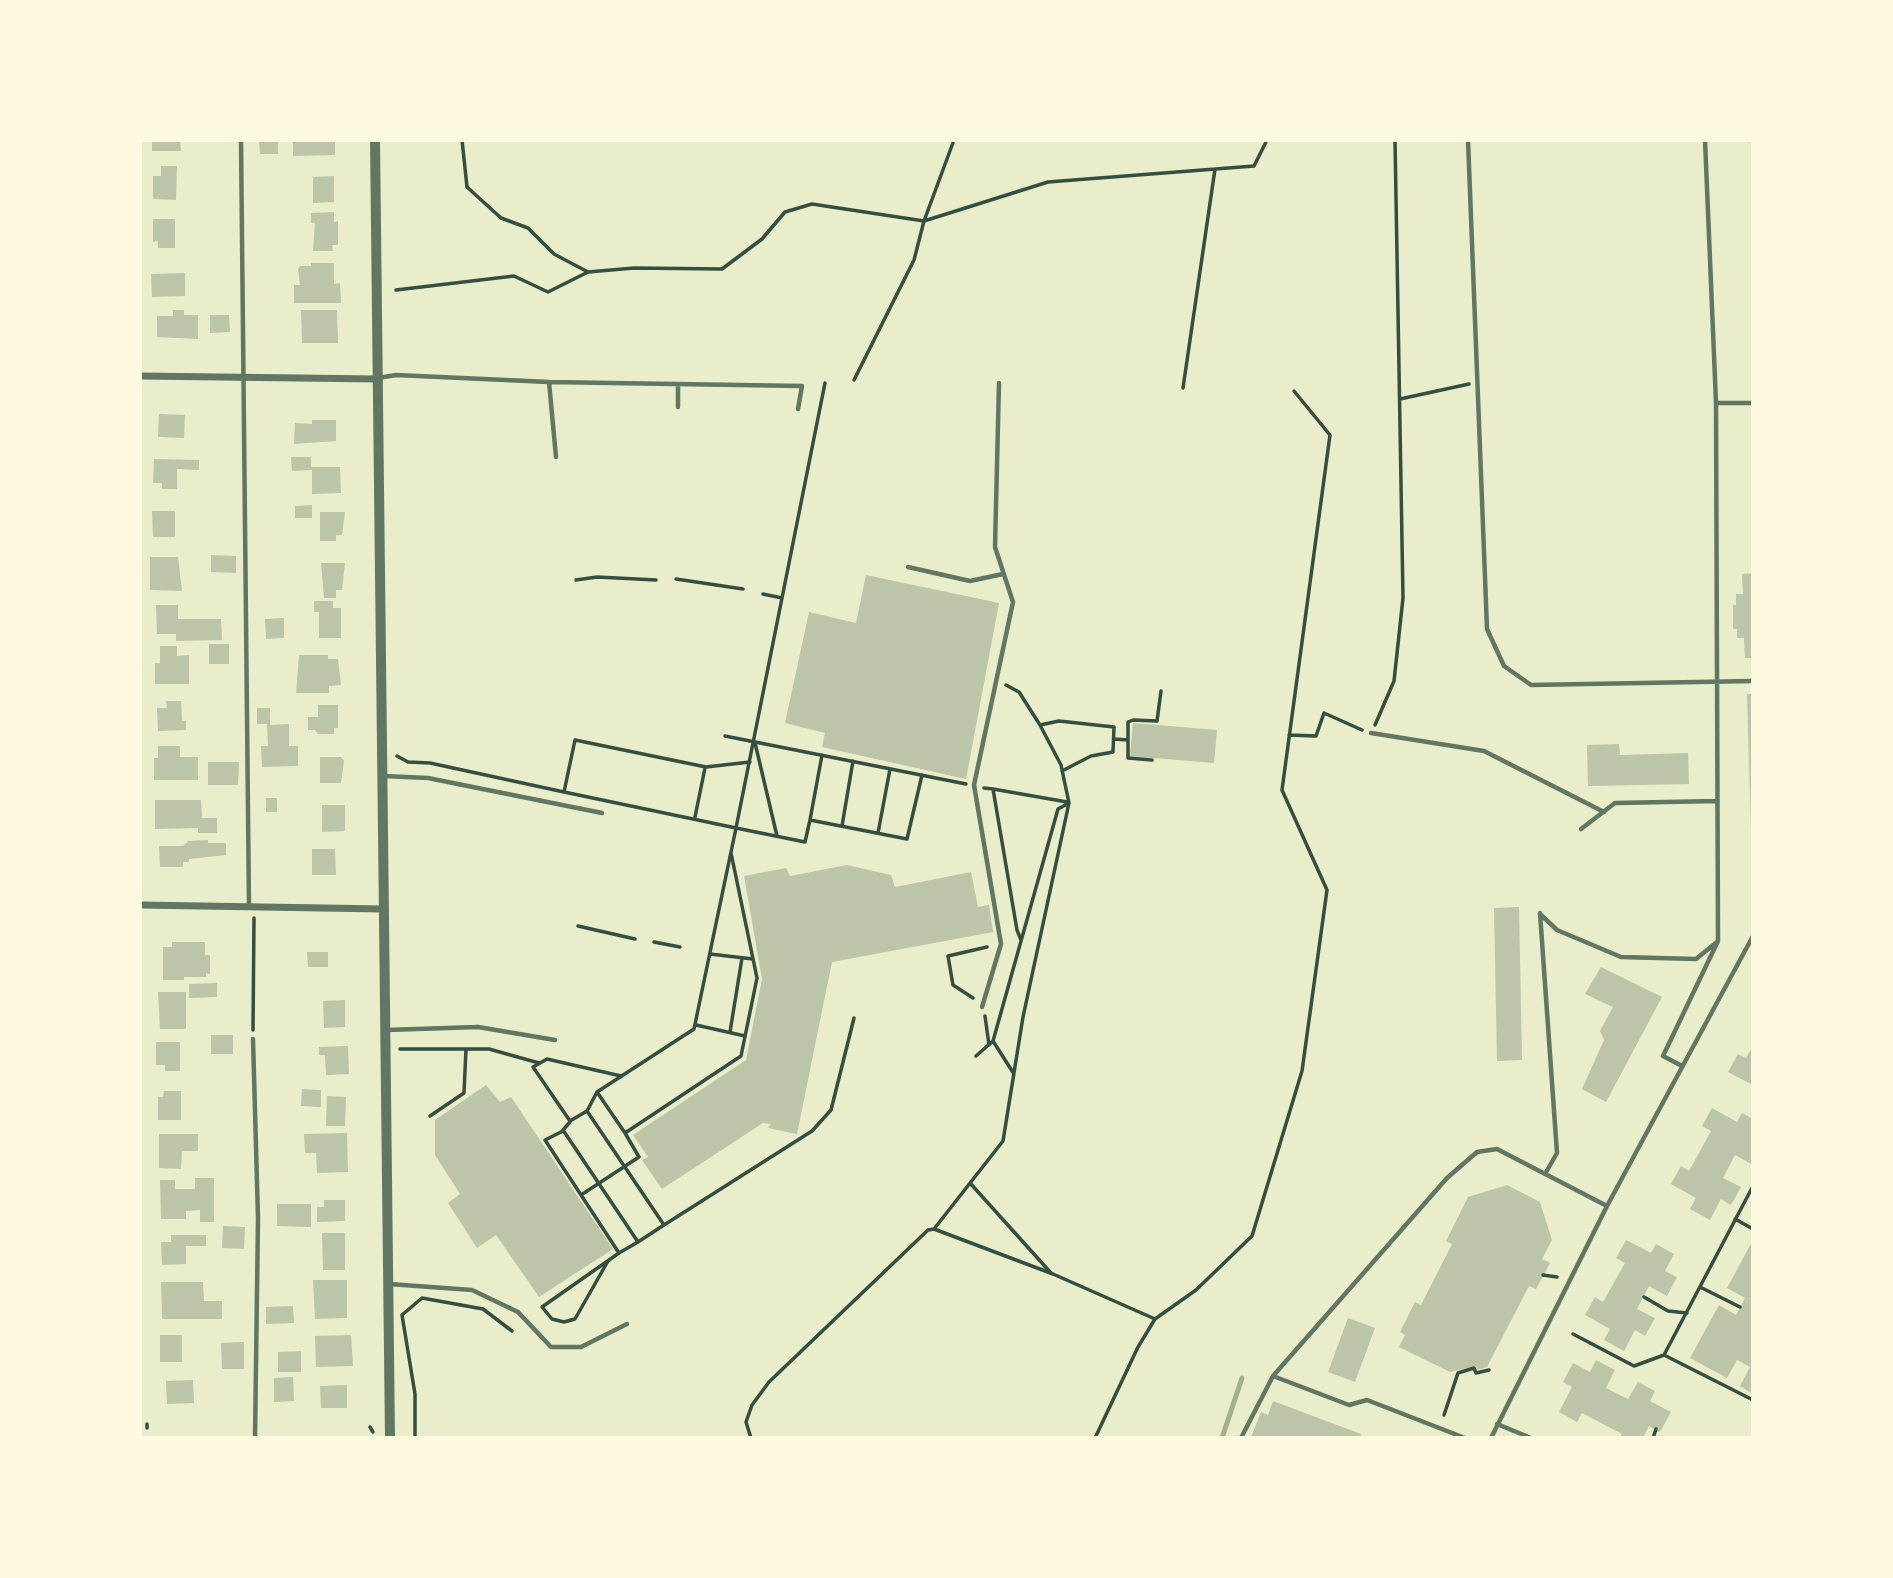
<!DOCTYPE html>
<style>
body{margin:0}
#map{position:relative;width:1893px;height:1578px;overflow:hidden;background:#e9edc9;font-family:"Titillium Web",sans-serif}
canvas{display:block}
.frame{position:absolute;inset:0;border:142px solid #fefae0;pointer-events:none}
</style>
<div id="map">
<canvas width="1893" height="1578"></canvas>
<div class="frame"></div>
</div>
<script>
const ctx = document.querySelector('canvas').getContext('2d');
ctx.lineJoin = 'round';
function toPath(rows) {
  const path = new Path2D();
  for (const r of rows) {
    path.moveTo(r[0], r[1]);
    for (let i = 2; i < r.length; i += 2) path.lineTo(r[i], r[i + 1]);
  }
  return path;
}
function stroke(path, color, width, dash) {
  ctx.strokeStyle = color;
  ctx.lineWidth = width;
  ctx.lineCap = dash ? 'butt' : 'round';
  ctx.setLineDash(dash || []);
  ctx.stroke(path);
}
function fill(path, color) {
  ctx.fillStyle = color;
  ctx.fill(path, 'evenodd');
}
stroke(toPath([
 [1222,1438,1242,1378]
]), '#a3b18a', 5);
fill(toPath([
 [152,140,180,140,181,151,152,151],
 [259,140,278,140,278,154,260,154],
 [293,140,335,140,335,155,293,156],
 [161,166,177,166,176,200,153,199,153,176,161,176],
 [334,176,334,202,313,203,313,177],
 [334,212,334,222,338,221,338,245,332,245,333,251,313,251,315,223,311,223,311,213],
 [153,219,175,219,175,248,158,248,158,241,153,242],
 [311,263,334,263,334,284,340,283,341,303,294,303,294,285,300,285,298,269,300,266,311,266],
 [185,273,185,296,152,297,151,274],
 [173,310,184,310,184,315,198,315,198,339,157,337,157,316,173,316],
 [301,310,337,310,338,343,302,343],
 [210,315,229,315,230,332,210,333],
 [159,414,185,415,184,438,158,437],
 [312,420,336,420,336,441,294,444,295,423,312,424],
 [291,457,311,457,311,467,340,467,341,493,312,494,312,470,292,471],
 [154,459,199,460,199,470,177,469,177,489,162,489,162,483,153,483],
 [312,505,312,518,295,518,295,506],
 [152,511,175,511,175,537,153,537],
 [320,512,345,512,342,535,336,535,336,541,320,541],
 [211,555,236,556,236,573,211,572],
 [150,557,178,557,182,591,150,590],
 [321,563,345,563,342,590,336,590,336,598,324,598],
 [1753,573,1753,658,1745,658,1744,638,1737,638,1737,629,1733,629,1733,605,1736,605,1736,594,1743,594,1742,574],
 [866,575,999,603,966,779,822,747,825,733,785,723,809,612,856,623],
 [314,601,333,601,333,608,341,608,341,638,319,638,319,612,314,612],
 [156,605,178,605,178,619,221,619,222,640,176,641,176,634,157,634],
 [284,618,284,638,266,639,265,619],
 [209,644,229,644,229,664,209,664],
 [160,646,177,646,177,656,189,655,189,684,155,684,155,663,160,663],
 [299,655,328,655,328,659,338,659,341,685,329,686,329,693,296,693],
 [1747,694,1753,694,1753,829,1751,829],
 [166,701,181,701,182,721,186,721,186,730,158,731,157,708,167,708],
 [318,705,338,705,338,728,334,728,334,734,318,734,315,730,308,730,308,717,318,717],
 [257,708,270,708,270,725,289,724,289,746,298,746,298,766,262,767,261,746,268,746,267,724,257,724],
 [1133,723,1217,730,1214,763,1130,756],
 [1619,744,1620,755,1688,753,1689,784,1588,786,1587,745],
 [158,746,180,746,180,757,198,757,198,780,154,780,154,758,158,758],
 [320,757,341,757,344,761,341,783,320,783],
 [208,762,239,762,238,785,208,785],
 [266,798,277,798,277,812,266,812],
 [155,800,201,800,202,818,217,818,217,833,198,833,198,828,155,829],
 [322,805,345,805,345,831,322,832],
 [208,840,208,843,226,843,226,855,189,859,189,862,183,862,183,867,160,867,159,846,183,846,188,841],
 [312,849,335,849,336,875,312,875],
 [847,865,891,875,895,887,971,872,978,907,989,905,993,932,832,962,797,1134,768,1128,771,1124,763,1123,662,1189,642,1160,648,1157,633,1135,746,1060,762,979,744,876,786,868,790,876],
 [1519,907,1522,1060,1497,1061,1494,908],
 [172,942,205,942,205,955,210,955,210,974,206,973,206,977,184,977,184,980,163,980,163,947,172,947],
 [307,952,328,952,328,967,308,967],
 [1601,967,1662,997,1606,1102,1582,1089,1604,1040,1600,1031,1613,1007,1585,994],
 [217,983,217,997,189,998,189,984],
 [158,992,186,992,186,1029,160,1029],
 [345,1000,345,1027,324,1028,323,1001],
 [211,1035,233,1035,233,1054,211,1054],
 [156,1042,180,1042,180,1071,165,1071,165,1065,156,1065],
 [348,1046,349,1074,326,1075,325,1055,319,1055,319,1047],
 [1753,1046,1753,1085,1728,1072,1738,1054,1746,1058],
 [486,1085,500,1102,511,1097,613,1249,539,1297,496,1235,477,1248,448,1203,460,1194,435,1155,435,1120],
 [302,1089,321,1090,321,1107,301,1106],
 [164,1091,181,1091,181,1120,158,1120,158,1097,163,1097],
 [327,1096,346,1097,345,1126,326,1126],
 [1712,1108,1737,1122,1742,1113,1753,1119,1753,1165,1735,1155,1723,1178,1741,1187,1731,1205,1721,1199,1710,1220,1690,1209,1696,1198,1671,1184,1681,1166,1689,1171,1711,1131,1702,1126],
 [347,1133,348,1172,317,1173,316,1153,305,1153,304,1134],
 [159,1134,198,1134,198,1151,182,1151,181,1169,159,1168],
 [195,1178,214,1178,214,1222,200,1222,200,1210,186,1211,186,1219,161,1219,160,1180,175,1180,175,1189,195,1189],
 [1507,1185,1540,1202,1552,1240,1542,1259,1550,1263,1536,1289,1529,1286,1487,1367,1477,1370,1476,1366,1450,1372,1399,1347,1405,1335,1400,1332,1415,1302,1421,1305,1452,1244,1446,1241,1468,1197],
 [324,1200,345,1200,345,1221,317,1222,317,1207,324,1207],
 [277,1204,311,1204,311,1227,277,1226],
 [223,1226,245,1227,244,1249,222,1248],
 [322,1233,345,1233,345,1270,323,1270],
 [171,1235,206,1235,206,1246,186,1246,186,1264,162,1265,161,1242,171,1242],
 [1626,1240,1651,1253,1656,1244,1674,1254,1665,1271,1677,1277,1667,1296,1649,1286,1637,1309,1655,1318,1645,1336,1635,1330,1624,1351,1604,1340,1610,1329,1585,1315,1595,1297,1603,1302,1625,1263,1616,1258],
 [1753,1240,1753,1394,1740,1386,1750,1367,1737,1360,1727,1378,1690,1358,1719,1305,1736,1315,1745,1298,1727,1288],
 [313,1280,347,1280,347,1318,315,1319],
 [161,1282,203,1282,204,1301,222,1301,222,1319,162,1319],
 [293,1306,294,1323,266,1324,266,1307],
 [1348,1318,1375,1328,1355,1382,1328,1372],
 [160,1335,182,1335,182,1362,160,1362],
 [351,1335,353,1366,316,1367,315,1336],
 [244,1342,244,1369,222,1369,221,1343],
 [301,1351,301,1372,278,1372,278,1352],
 [1596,1360,1615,1370,1606,1388,1628,1399,1638,1382,1655,1391,1650,1401,1671,1412,1660,1432,1649,1426,1643,1438,1619,1438,1622,1434,1582,1413,1577,1422,1559,1412,1572,1387,1563,1382,1573,1363,1590,1372],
 [293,1377,294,1401,274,1402,274,1378],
 [193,1380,194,1403,167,1404,166,1381],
 [347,1385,347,1408,321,1408,320,1386],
 [1273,1401,1361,1434,1360,1438,1251,1437,1261,1412,1268,1415]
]), '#bcc5a7');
stroke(toPath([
 [462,140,467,187,501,218,528,228,554,254,588,272,634,268,722,269,762,239,785,212,812,204,924,221,1048,182,1254,166,1267,140],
 [396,290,514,276,548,292,588,272],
 [854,380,914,260,924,221,954,140],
 [1183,388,1215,169],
 [1400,399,1469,384],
 [676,579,743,589],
 [576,580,597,577,656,580],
 [763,594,782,598,736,828,805,842,810,820,907,839,922,775],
 [782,598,825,383],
 [1040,725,1059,721,1114,727,1113,752,1091,756,1062,771],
 [1375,725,1394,681,1403,598,1395,140],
 [1289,735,1316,736,1324,713,1362,730],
 [725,736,966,784],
 [1114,739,1128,740],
 [755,743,777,836],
 [397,756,408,762,430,763,564,792],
 [1152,760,1128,758,1128,722,1133,720,1157,721,1161,691],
 [984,788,993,789,1017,930,1021,940],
 [993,789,1067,802],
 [695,817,705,768],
 [810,820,822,755],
 [842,826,853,761],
 [878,833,890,769],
 [578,926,635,939],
 [654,942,680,947],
 [710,954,753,959],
 [973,998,953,985,948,956,987,947],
 [985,1016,989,1045],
 [696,1025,745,1036],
 [253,1030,254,918],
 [730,1032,742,958],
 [993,1041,1014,1074],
 [400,1049,489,1049,539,1063],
 [976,1056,993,1041,1058,809,1069,803],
 [621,1076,547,1059,533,1067,570,1121,587,1111,597,1092,694,1029,736,828,564,792,575,740,706,767,750,762],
 [597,1092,625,1133,741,1056,757,978,731,853],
 [430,1116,464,1093,466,1049],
 [570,1122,563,1130,638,1242,664,1225,587,1111],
 [563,1131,545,1140,581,1195,639,1157,625,1133],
 [970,1183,1051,1273],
 [581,1195,619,1253,638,1242],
 [1735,1219,1753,1229],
 [664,1225,812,1131,831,1110,854,1018],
 [934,1229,1053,1274,1155,1319,1196,1290,1252,1236,1302,1071,1327,890,1282,790,1330,435,1294,391],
 [608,1261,575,1319,564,1322,552,1319,542,1307,619,1253],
 [1543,1275,1557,1277],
 [1700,1287,1740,1307],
 [1644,1297,1668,1311,1687,1313],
 [1573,1334,1634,1366,1664,1355,1753,1186],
 [1664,1355,1753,1400],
 [1444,1415,1458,1373,1474,1368,1476,1373,1489,1370],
 [147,1424,147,1428],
 [370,1427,373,1432],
 [415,1438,415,1394,402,1315,422,1298,483,1309,512,1331],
 [751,1438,746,1422,752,1405,769,1382,928,1230,934,1229,1003,1141,1023,1017,1069,803,1061,765,1040,725,1019,692,1006,685],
 [1095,1438,1138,1347,1155,1319],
 [1653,1438,1656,1429]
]), '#344e41', 3.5);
stroke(toPath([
 [241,140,249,907],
 [1468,140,1487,629,1504,666,1531,685,1753,681],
 [1705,140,1716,403,1753,403],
 [378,378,396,375,549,382,802,386,798,409],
 [549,382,556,457],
 [678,407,678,385],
 [908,567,970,581,1003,574],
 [1371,733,1484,751,1604,812],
 [383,776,428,778,602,813],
 [1581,829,1615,803,1717,801],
 [1540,913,1557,1153,1545,1174],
 [1540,914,1557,930,1621,957,1696,959,1717,942],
 [982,1007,1001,944,974,785,1013,602,995,547,999,383],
 [386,1030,478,1027,555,1040],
 [253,1039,258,1218,255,1438],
 [1682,1066,1663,1056,1718,941,1716,403],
 [389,1284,472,1290,518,1312,551,1347,581,1347,627,1324],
 [1273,1376,1349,1405,1367,1400,1465,1438],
 [1497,1424,1531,1438],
 [1241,1438,1273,1376,1447,1178,1477,1152,1497,1149,1607,1206],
 [1491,1438,1607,1206,1753,936]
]), '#617663', 4.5);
stroke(toPath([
 [140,376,377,379],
 [140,905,384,909]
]), '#617663', 7);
stroke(toPath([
 [375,140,390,1438]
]), '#617663', 10);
</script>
